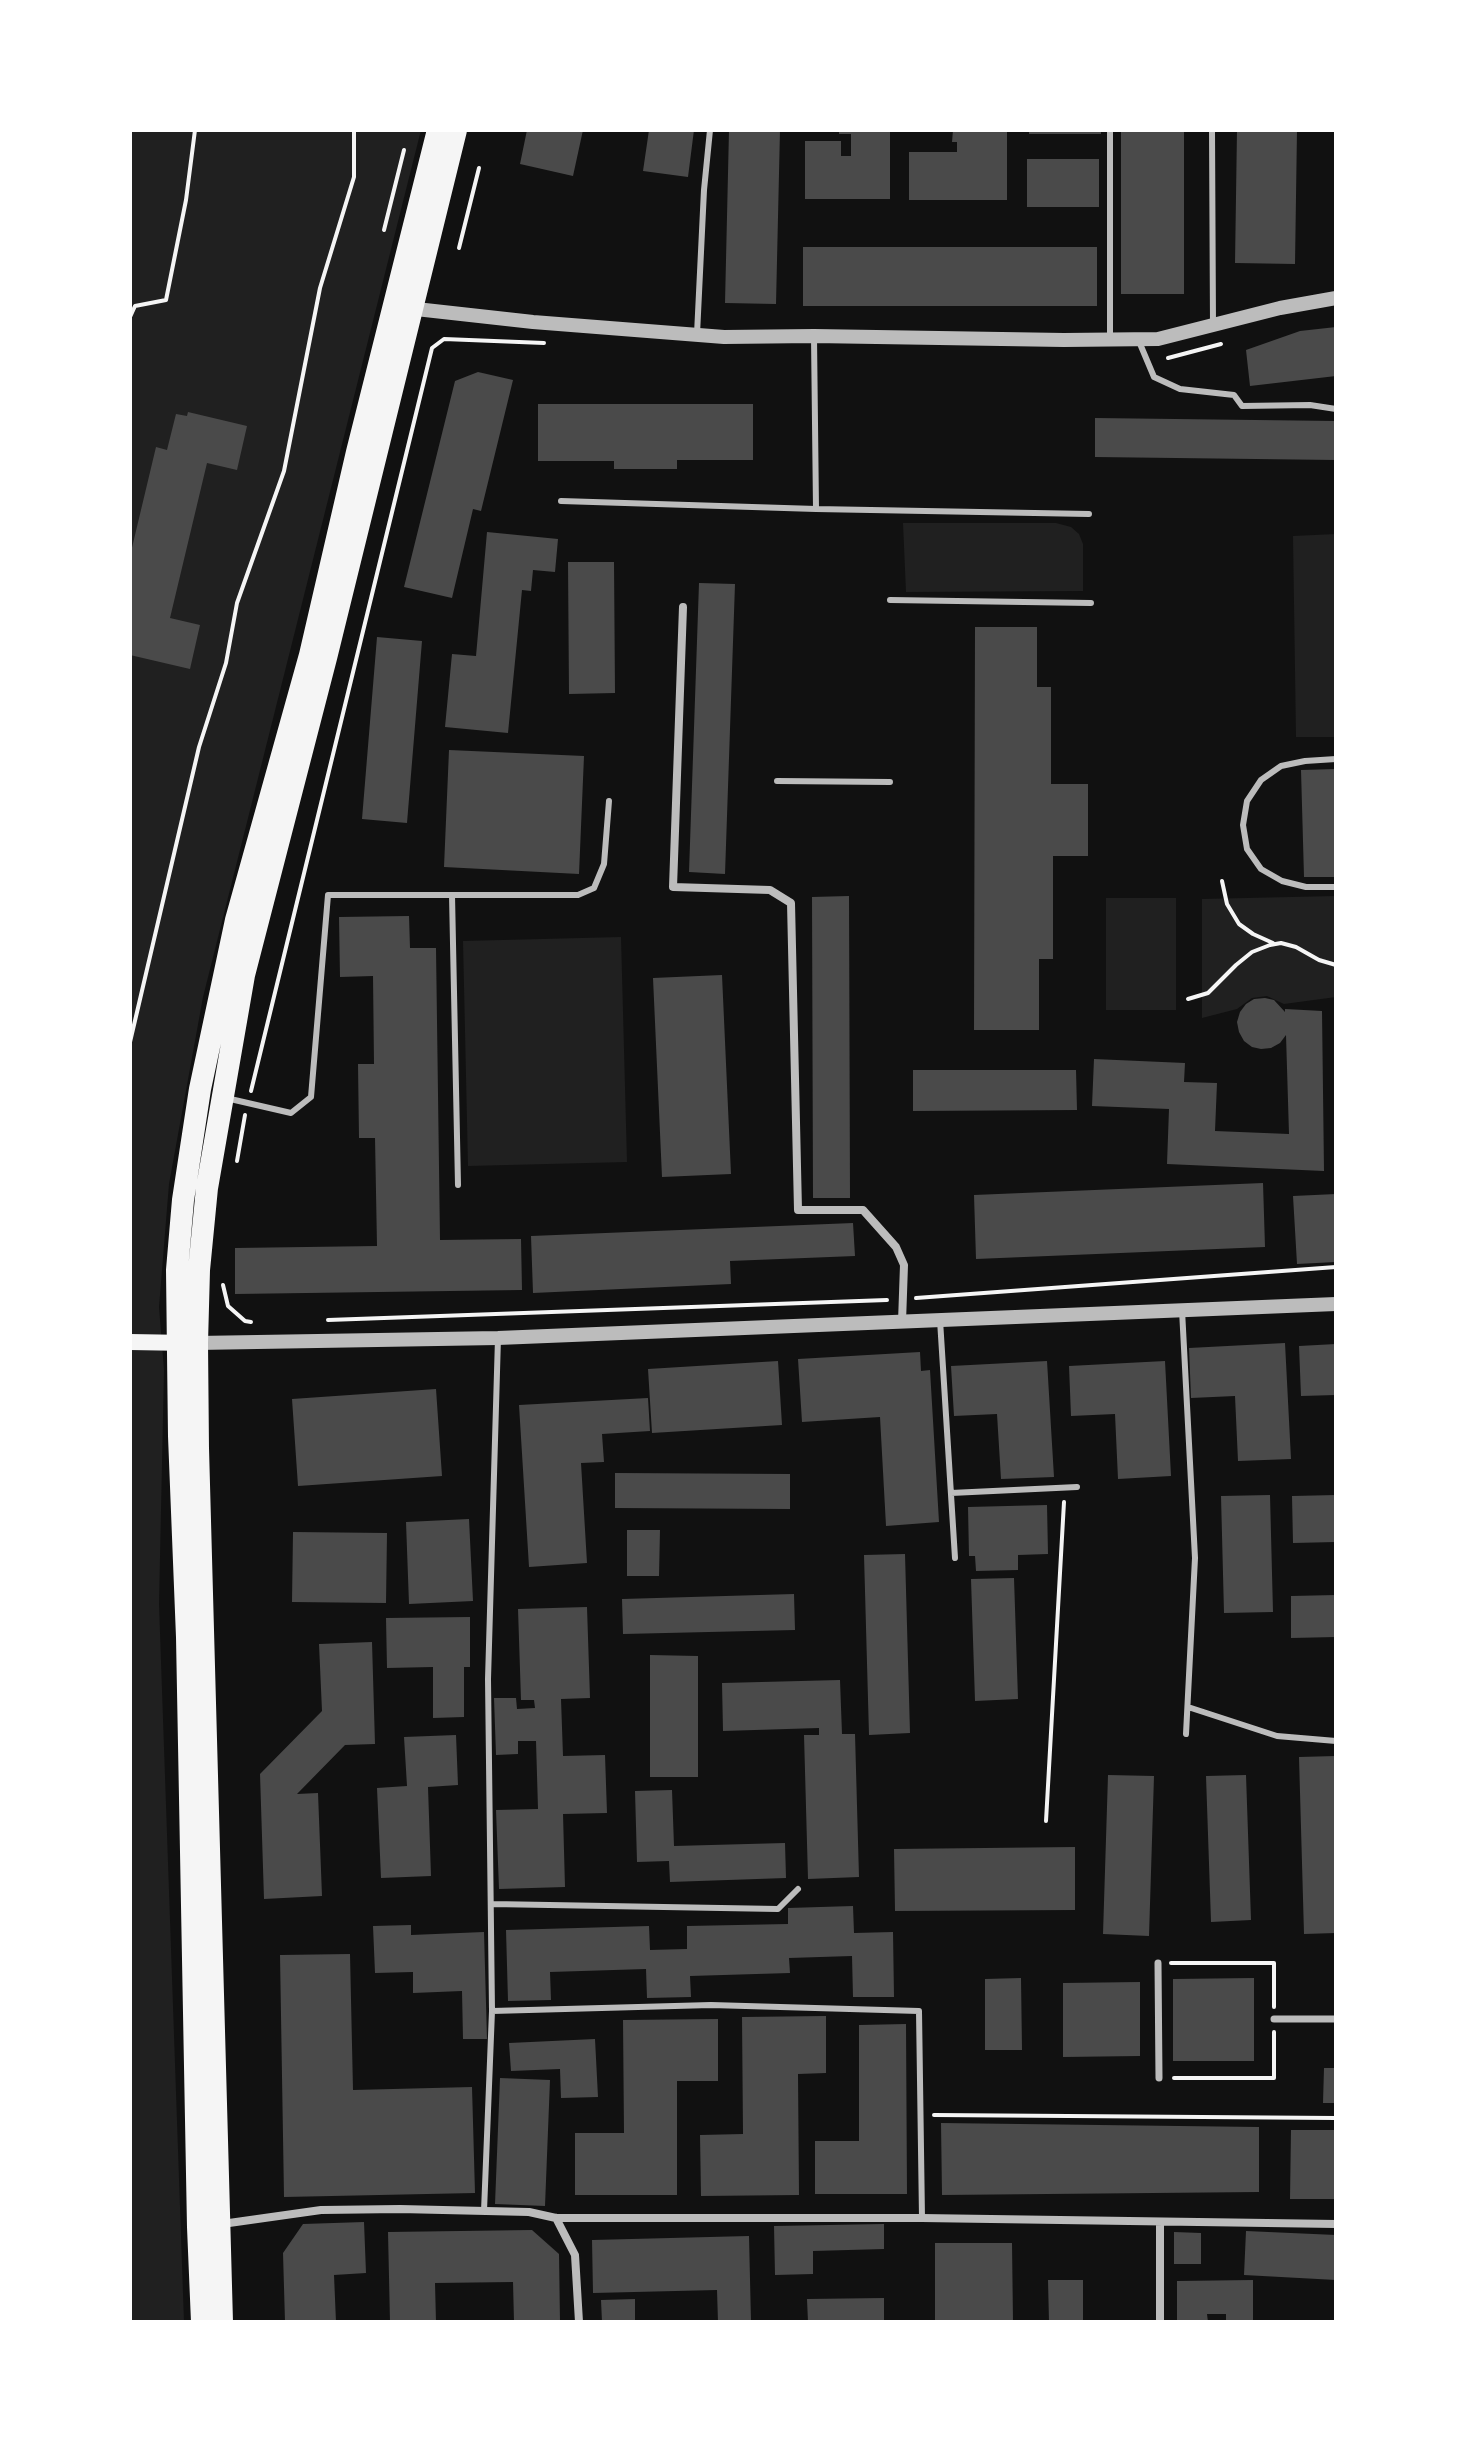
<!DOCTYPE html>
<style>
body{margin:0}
#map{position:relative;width:1466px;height:2452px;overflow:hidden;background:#111;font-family:"Open Sans",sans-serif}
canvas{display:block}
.frame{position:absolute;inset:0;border:132px solid #fff;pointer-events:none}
</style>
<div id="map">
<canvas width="1466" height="2452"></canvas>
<div class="frame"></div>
</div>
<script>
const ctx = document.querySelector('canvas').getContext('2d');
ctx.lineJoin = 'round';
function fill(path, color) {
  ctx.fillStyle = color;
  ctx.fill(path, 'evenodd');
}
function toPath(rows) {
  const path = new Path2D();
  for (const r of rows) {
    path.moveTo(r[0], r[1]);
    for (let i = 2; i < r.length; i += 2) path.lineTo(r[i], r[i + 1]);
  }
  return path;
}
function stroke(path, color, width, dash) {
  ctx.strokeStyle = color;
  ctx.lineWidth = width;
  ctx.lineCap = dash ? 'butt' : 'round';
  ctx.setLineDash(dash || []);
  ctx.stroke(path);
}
fill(toPath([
 [130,130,421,130,203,997,169,1184,159,1307,164,1370,159,1604,184,2322,130,2322],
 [903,523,1056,523,1071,527,1079,534,1083,544,1083,591,906,592],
 [1336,534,1336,737,1296,737,1293,536],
 [1336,896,1336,997,1284,1004,1267,996,1252,998,1237,1009,1202,1018,1202,899],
 [1106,898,1176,898,1176,1010,1106,1010],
 [621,937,627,1162,468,1166,463,941]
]), '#202020');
fill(toPath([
 [527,130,583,130,573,176,520,164],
 [649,130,694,130,688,177,643,171],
 [729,130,780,130,776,304,725,303],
 [839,130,890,130,890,199,805,199,805,141,841,141,841,156,851,156,851,134,839,134],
 [953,130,1007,130,1007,200,909,200,909,152,957,152,957,142,952,142],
 [1029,130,1101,130,1101,134,1029,134],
 [1121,130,1184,130,1184,294,1121,294],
 [1237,130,1297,130,1295,264,1235,263],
 [1027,159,1099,159,1099,207,1027,207],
 [803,247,1097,247,1097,306,803,306],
 [1336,327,1336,376,1250,386,1246,350,1300,331],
 [478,372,513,380,481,511,473,509,452,598,404,587,455,381],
 [538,404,753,404,753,460,677,460,677,469,614,469,614,461,538,461],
 [188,412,247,426,237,470,207,463,170,618,200,625,190,669,130,655,130,556,156,447,167,450,176,414,187,416],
 [1095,418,1336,421,1336,460,1095,457],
 [487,532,558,539,555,572,533,570,531,591,522,590,508,733,445,727,452,654,476,656],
 [568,562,614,562,615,693,569,694],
 [699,583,735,584,725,874,689,872],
 [975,627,1037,627,1037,687,1051,687,1051,784,1088,784,1088,856,1053,856,1053,959,1039,959,1039,1030,974,1030],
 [377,637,422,641,407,823,362,819],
 [449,750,584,756,579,874,444,867],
 [1336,769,1336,877,1304,877,1301,770],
 [849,896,850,1198,813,1198,812,897],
 [409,916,410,948,436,948,440,1240,521,1239,522,1290,235,1294,235,1248,377,1246,375,1138,359,1138,358,1064,374,1064,373,976,340,977,339,917],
 [722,975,731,1174,662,1177,653,978],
 [1265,998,1274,1000,1285,1012,1285,1009,1322,1011,1324,1171,1167,1164,1169,1109,1092,1106,1094,1059,1185,1063,1184,1082,1217,1083,1215,1131,1289,1134,1286,1035,1280,1043,1271,1048,1261,1049,1252,1047,1244,1041,1239,1032,1237,1022,1240,1012,1246,1004,1254,999],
 [913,1070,1076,1070,1077,1110,913,1111],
 [1263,1183,1265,1247,976,1259,974,1195],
 [1336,1194,1336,1262,1297,1264,1293,1196],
 [853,1223,855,1256,730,1261,731,1284,533,1293,531,1236],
 [1285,1343,1291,1459,1238,1461,1235,1396,1191,1398,1189,1348],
 [1336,1344,1336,1395,1301,1396,1299,1346],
 [920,1352,921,1371,930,1370,939,1522,886,1526,880,1417,802,1422,798,1359],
 [778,1361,782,1425,652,1433,648,1369],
 [1047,1361,1054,1477,1001,1479,997,1414,954,1416,951,1366],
 [1165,1361,1171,1476,1118,1479,1115,1414,1071,1416,1069,1366],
 [436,1389,442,1476,298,1486,292,1399],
 [648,1398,650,1431,602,1434,604,1462,581,1463,587,1563,529,1567,519,1405],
 [615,1473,790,1474,790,1509,615,1508],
 [1270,1495,1273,1612,1224,1613,1221,1496],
 [1336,1495,1336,1542,1293,1543,1292,1496],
 [1047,1505,1048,1554,1018,1555,1018,1570,976,1571,975,1556,969,1556,968,1507],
 [469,1519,473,1601,409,1604,406,1522],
 [627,1530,660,1530,659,1576,627,1576],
 [293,1532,387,1533,386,1603,292,1602],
 [905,1554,910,1733,869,1735,864,1555],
 [1014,1578,1018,1699,975,1701,971,1579],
 [794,1594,795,1630,623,1634,622,1599],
 [1336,1595,1336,1637,1291,1638,1291,1596],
 [587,1607,590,1698,561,1699,563,1756,605,1755,607,1813,563,1814,565,1887,499,1889,496,1810,538,1809,536,1741,518,1741,518,1754,496,1755,494,1698,516,1698,517,1709,535,1708,534,1700,521,1700,518,1609],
 [470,1617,470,1667,464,1667,464,1717,433,1718,433,1667,387,1668,386,1618],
 [372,1642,375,1744,345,1745,297,1794,318,1793,322,1896,264,1899,260,1774,322,1711,319,1644],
 [650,1655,698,1656,698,1777,650,1777],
 [840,1680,842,1734,855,1734,859,1877,808,1879,804,1735,819,1735,819,1728,723,1731,722,1683],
 [456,1735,458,1785,428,1787,431,1876,381,1878,377,1788,407,1786,404,1737],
 [1336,1756,1336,1933,1304,1934,1299,1757],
 [1108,1775,1154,1776,1149,1936,1103,1934],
 [1246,1775,1251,1920,1211,1922,1206,1776],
 [672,1790,674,1846,785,1843,786,1878,670,1882,669,1861,637,1862,635,1791],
 [1075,1847,1075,1910,895,1911,894,1849],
 [853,1906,854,1933,893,1932,894,1997,853,1997,852,1956,789,1958,790,1973,690,1976,691,1997,647,1998,646,1969,550,1972,551,2000,508,2001,506,1930,649,1926,650,1950,687,1949,687,1926,788,1924,788,1908],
 [411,1925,411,1935,484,1932,487,2039,463,2039,462,1991,413,1993,413,1972,375,1973,373,1926],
 [350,1954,353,2090,472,2087,475,2193,284,2197,280,1955],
 [1021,1978,1022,2050,985,2050,985,1979],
 [1254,1978,1254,2061,1173,2061,1173,1979],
 [1140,1982,1140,2056,1063,2057,1063,1983],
 [826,2016,826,2073,798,2074,799,2195,701,2196,700,2135,743,2134,742,2017],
 [718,2019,718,2081,677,2081,677,2195,575,2195,575,2133,624,2133,623,2020],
 [906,2024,907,2194,815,2194,815,2141,859,2141,859,2025],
 [595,2039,598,2097,561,2098,560,2069,511,2071,509,2043],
 [1324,2068,1336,2068,1336,2103,1323,2103],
 [500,2078,550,2080,545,2206,495,2204],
 [941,2123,1259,2127,1259,2192,942,2195],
 [1291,2130,1336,2130,1336,2199,1290,2199],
 [364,2222,366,2273,334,2275,336,2322,285,2322,283,2253,303,2224],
 [884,2224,884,2249,813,2251,813,2274,775,2275,774,2226],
 [532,2230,559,2254,560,2322,514,2322,513,2282,435,2283,436,2322,390,2322,388,2232],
 [1246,2231,1336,2235,1336,2280,1244,2275],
 [1174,2232,1201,2233,1201,2264,1174,2264],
 [749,2236,751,2322,718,2322,717,2290,593,2293,592,2240],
 [935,2243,1012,2243,1013,2322,935,2322],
 [1048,2280,1083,2280,1083,2322,1049,2322],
 [1253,2280,1253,2322,1226,2322,1226,2314,1207,2314,1208,2322,1177,2322,1177,2281],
 [884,2298,884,2322,808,2322,807,2299],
 [635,2299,635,2322,602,2322,601,2300]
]), '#4a4a4a');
stroke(toPath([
 [384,230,404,150],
 [459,248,479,168],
 [130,317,135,306,166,300,186,200,195,130],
 [1168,358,1221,344],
 [1222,881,1227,904,1239,924,1253,934,1273,943],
 [1188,999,1208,993,1236,965,1252,952,1270,945,1281,943,1296,947,1319,960,1336,965],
 [130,1042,199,747,226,663,237,603,284,471,320,288,354,177,354,130],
 [251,1091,432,348,444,339,544,343],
 [237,1161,245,1115],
 [223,1285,228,1306,245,1321,251,1322],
 [916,1298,1336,1267],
 [328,1320,887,1300],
 [1046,1821,1064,1502],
 [1171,1963,1274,1963,1274,2007],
 [1174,2078,1274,2078,1274,2032],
 [934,2115,1336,2118]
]), '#f5f5f5', 4);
stroke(toPath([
 [1110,130,1110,338],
 [1212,130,1213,326],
 [697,334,704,190,710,130],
 [814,337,816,509,1089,514],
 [1138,339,1154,377,1180,389,1234,395,1242,406,1310,405,1336,409],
 [561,501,816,509],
 [890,600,1091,603],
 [1336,759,1305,761,1281,766,1261,780,1247,801,1243,825,1247,849,1261,869,1282,881,1306,887,1336,887],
 [777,781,890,782],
 [452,895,458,1185],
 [226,1098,291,1113,311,1097,328,895,578,895,594,888,604,864,609,801],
 [1182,1310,1195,1558,1186,1734],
 [940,1320,955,1558],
 [951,1493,1077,1487],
 [1188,1707,1277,1736,1336,1741],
 [492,1904,778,1909,798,1889],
 [492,2011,711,2005,919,2011,922,2218],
 [484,2211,492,2011,488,1679,498,1338]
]), '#bcbcbc', 6);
stroke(toPath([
 [1158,1963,1159,2078],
 [1274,2019,1336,2019]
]), '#bcbcbc', 7);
stroke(toPath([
 [683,607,673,887,770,890,791,903,798,1210,863,1210,896,1247,904,1265,902,1322],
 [556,2218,575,2255,579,2322],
 [1160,2222,1160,2322],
 [222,2224,321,2210,400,2209,529,2212,556,2218,922,2218,1336,2224]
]), '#bcbcbc', 8);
stroke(toPath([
 [407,308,533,322,724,337,814,336,1064,340,1158,339,1280,308,1336,298],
 [197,1343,498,1338,1336,1304]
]), '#bcbcbc', 14);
stroke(toPath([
 [130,1342,188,1343]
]), '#f5f5f5', 16);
stroke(toPath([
 [202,2322,198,2227,187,1637,179,1436,177,1270,183,1200,200,1089,236,920,310,655,357,452,438,130],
 [222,2322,198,1448,197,1343,199,1270,207,1188,244,975,326,658,456,130]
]), '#f5f5f5', 22);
</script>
